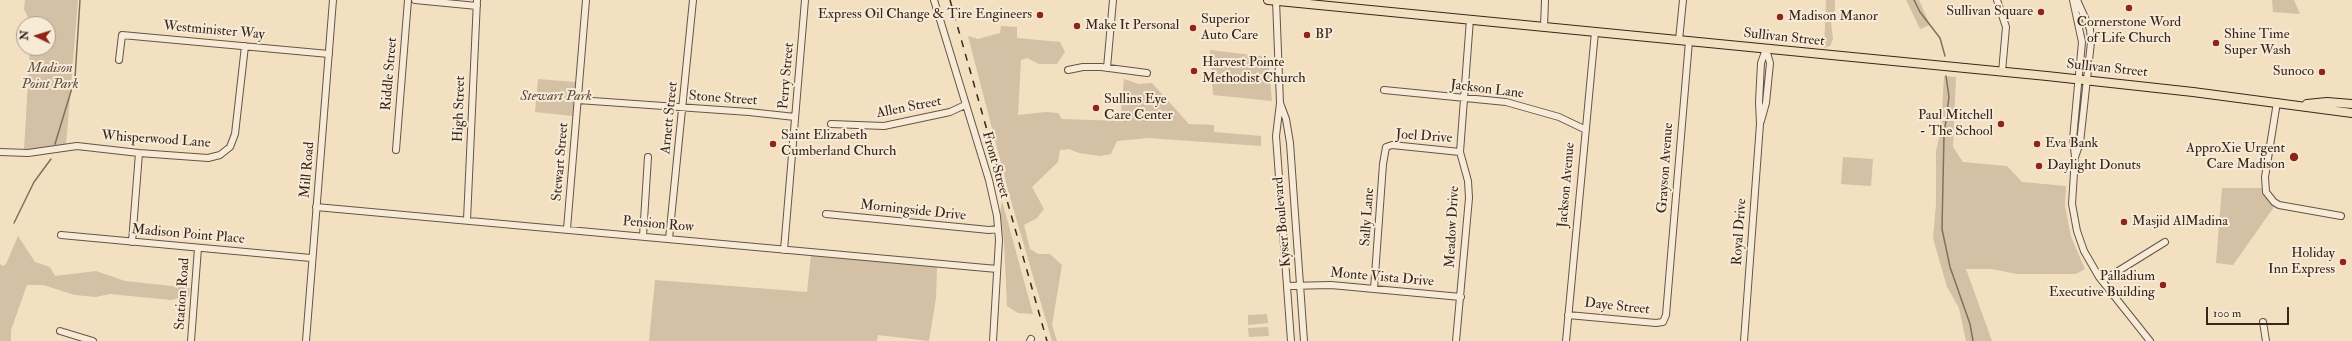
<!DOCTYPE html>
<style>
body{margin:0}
#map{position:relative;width:2352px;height:341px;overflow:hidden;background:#f3e0c1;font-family:"IM FELL Double Pica",serif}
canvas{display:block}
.north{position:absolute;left:16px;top:16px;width:40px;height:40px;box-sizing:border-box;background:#f7ebd7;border:1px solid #aa9c8c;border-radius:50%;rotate:274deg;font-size:11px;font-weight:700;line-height:16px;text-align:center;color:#37261c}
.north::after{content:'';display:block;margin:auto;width:14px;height:18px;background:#8f2418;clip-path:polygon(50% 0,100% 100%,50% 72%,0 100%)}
.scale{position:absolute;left:2206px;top:307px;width:83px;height:18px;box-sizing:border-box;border:2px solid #37261c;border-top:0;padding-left:5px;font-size:12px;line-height:14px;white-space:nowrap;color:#37261c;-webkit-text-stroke:3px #f7ebd7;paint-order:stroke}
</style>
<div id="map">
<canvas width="2352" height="341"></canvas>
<div class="north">N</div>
<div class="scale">100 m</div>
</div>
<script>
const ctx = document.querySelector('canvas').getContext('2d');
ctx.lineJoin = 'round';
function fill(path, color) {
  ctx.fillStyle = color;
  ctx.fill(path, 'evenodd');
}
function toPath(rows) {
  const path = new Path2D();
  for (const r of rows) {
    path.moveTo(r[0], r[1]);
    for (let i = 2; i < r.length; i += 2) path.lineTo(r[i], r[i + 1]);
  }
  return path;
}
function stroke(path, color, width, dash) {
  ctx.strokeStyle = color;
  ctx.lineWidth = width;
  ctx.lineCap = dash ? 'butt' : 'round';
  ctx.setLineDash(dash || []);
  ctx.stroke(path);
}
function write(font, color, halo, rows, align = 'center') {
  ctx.font = font + ' "IM FELL Double Pica",serif';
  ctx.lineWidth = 4;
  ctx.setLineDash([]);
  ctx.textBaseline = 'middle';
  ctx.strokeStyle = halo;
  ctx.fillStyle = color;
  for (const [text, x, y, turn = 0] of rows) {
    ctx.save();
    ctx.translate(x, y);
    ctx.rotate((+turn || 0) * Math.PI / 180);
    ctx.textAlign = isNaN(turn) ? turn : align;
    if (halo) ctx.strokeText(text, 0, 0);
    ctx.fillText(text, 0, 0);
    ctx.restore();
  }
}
fill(toPath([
 [25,0,78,0,66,145,24,150,30,48,48,48,48,24,31,24,24,9],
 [1826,0,1835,0,1835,9,1831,22,1833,39,1830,46,1824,48],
 [1906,0,1919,0,1930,25,1920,29],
 [2272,0,2294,0,2300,14,2273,12],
 [1001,26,1017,27,1017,38,1060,42,1065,52,1057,64,1039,64,1027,58,1021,60,1018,115,1046,112,1058,113,1062,119,1120,121,1124,79,1139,84,1152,83,1189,124,1214,125,1214,132,1261,136,1261,146,1148,138,1117,141,1111,154,1100,156,1079,153,1069,149,1060,150,1058,162,1032,187,1044,209,1037,218,1024,225,1030,249,1038,254,1050,254,1062,265,1052,325,1057,341,1052,341,1009,194,968,36,978,39,1000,33],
 [1210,50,1268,57,1272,101,1213,95],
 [1944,76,1956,77,1953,147,1963,162,2007,166,2022,182,2066,186,2065,206,2071,237,2085,269,2076,274,2017,274,1992,269,1966,269,1992,341,1966,341,1959,308,1947,287,1933,238,1936,204,1936,151,1941,130],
 [538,79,576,82,573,116,535,112],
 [1843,157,1873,159,1871,186,1841,184],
 [2222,188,2261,188,2274,207,2233,265,2216,263],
 [1002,201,1007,219,1033,314,1018,313,1007,306,1004,241,1000,213],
 [18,236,35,262,50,267,55,276,96,271,125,281,190,288,189,296,171,300,110,294,96,297,75,295,43,285,27,285,11,330,11,341,0,341,0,264,3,266,6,264],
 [811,255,937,267,936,298,929,341,878,335,877,341,649,341,655,280,807,292],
 [1267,314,1268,323,1248,325,1248,315],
 [1268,327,1269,336,1249,337,1248,328]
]), '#d3c0a5');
stroke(toPath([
 [1914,0,1920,12,1940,38,1945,56],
 [1946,76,1949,97,1944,135,1942,229,1950,267,1970,324,1973,341],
 [55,144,75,78,80,0],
 [14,223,34,182,51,159]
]), '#81705d', 1.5);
const minor = toPath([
 [415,0,477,6],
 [934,0,989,180,997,216,999,240,993,341],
 [1276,0,1280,103,1276,136,1291,341],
 [1997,0,2006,27,2002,72],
 [2073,0,2082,42,2073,139,2075,157,2072,204,2077,231,2084,251,2099,277,2150,341],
 [1544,27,1545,0],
 [1679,40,1683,0],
 [119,60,122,35,329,54],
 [1107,68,1113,0],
 [1068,70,1083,67,1101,67,1147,73],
 [1384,90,1506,102,1559,117,1584,129],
 [578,100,749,112,795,117],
 [2277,102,2265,177,2266,192,2274,202,2279,205,2341,216],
 [1280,103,1286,119,1290,143,1304,341],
 [1761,121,1766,103,1770,63,1766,49],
 [831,124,884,126,950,112,965,105],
 [396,150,408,0],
 [0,152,28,153,77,146,139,153,208,158,220,155,230,147,235,134,245,46],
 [2075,157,2080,143,2091,42,2090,29,2077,0],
 [316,207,997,269],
 [826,214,989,230,998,229],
 [467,220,477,0],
 [567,229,586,0],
 [61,235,311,258],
 [643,236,648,157],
 [669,239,693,0],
 [132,242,139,153],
 [784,250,805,0],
 [2102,281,2165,242],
 [1287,286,1331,285,1461,297],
 [1374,289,1383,164,1386,147,1392,145,1460,152],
 [1568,315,1656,323,1663,322,1666,315,1689,41],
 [2263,322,2266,341],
 [60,331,93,341],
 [191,341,198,248],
 [306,341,333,0],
 [1030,341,1031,339],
 [1456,341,1469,198,1468,181,1460,152,1470,19],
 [1566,341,1595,32],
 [1744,341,1760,124,1759,102,1761,63,1766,49]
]);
const major = toPath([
 [1268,0,2047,76,2193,92,2352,113],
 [2307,104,2327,102,2352,104]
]);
stroke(minor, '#665445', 8);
stroke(major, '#37261c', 10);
stroke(minor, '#f7ebd7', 6);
stroke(major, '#f3e0c1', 8);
stroke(toPath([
 [950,0,1047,341]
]), '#37261c', 1.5, [7, 7]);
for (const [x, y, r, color] of [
 [2129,8,4,"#8f2418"],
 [2041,12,4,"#8f2418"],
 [1040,15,4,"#8f2418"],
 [1780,17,4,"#8f2418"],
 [1077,26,4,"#8f2418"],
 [1193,28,4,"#8f2418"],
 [1307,35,4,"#8f2418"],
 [2216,43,4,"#8f2418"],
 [1194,71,4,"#8f2418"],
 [2322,72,4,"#8f2418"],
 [1096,108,4,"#8f2418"],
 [2001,124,4,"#8f2418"],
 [773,144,4,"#8f2418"],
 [2037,144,4,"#8f2418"],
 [2294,157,5,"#8f2418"],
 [2039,166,4,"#8f2418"],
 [2124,222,4,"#8f2418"],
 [2343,262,4,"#8f2418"],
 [2163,285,4,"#8f2418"]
]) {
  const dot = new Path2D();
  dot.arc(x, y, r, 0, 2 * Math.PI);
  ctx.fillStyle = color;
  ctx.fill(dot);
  stroke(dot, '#f7ebd7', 1.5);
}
write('14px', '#37261c', '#f7ebd7', [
 ["Sullivan Square",2033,12,"right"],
 ["Express Oil Change & Tire Engineers",1032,15,"right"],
 ["Madison Manor",1788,17],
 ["Superior",1201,20],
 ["Auto Care",1201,36],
 ["Cornerstone Word",2129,23,"center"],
 ["of Life Church",2129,39,"center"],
 ["Make It Personal",1085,26],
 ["BP",1315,35],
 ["Shine Time",2224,35],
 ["Super Wash",2224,51],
 ["Harvest Pointe",1202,63],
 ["Methodist Church",1202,79],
 ["Sunoco",2314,72,"right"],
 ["Sullins Eye",1104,100],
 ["Care Center",1104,116],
 ["Paul Mitchell",1993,116,"right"],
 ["- The School",1993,132,"right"],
 ["Saint Elizabeth",781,136],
 ["Cumberland Church",781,152],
 ["Eva Bank",2045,144],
 ["ApproXie Urgent",2285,149,"right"],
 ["Care Madison",2285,165,"right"],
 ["Daylight Donuts",2047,166],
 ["Masjid AlMadina",2132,222],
 ["Holiday",2335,254,"right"],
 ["Inn Express",2335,270,"right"],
 ["Palladium",2155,277,"right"],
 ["Executive Building",2155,293,"right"]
], 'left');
write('14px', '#37261c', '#f7ebd7', [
 ["Westminister Way",214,31,5],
 ["Sullivan Street",1784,38,6],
 ["Sullivan Street",2107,69,6],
 ["Riddle Street",390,74,-85],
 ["Perry Street",787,76,-85],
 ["Jackson Lane",1487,90,7],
 ["Stone Street",723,99,4],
 ["Allen Street",909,108,-11],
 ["High Street",460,109,-88],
 ["Arnett Street",670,118,-84],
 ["Joel Drive",1424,137,4],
 ["Whisperwood Lane",156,140,4],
 ["Stewart Street",561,162,-85],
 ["Front Street",995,165,74],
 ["Grayson Avenue",1666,168,-86],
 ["Mill Road",308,170,-85],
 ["Jackson Avenue",1567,185,-85],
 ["Morningside Drive",913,211,6],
 ["Sally Lane",1368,217,-86],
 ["Kyser Boulevard",1283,222,-95],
 ["Pension Row",658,225,5],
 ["Meadow Drive",1453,227,-87],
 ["Royal Drive",1740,232,-86],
 ["Madison Point Place",188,235,5],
 ["Monte Vista Drive",1382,278,5],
 ["Station Road",183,294,-86],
 ["Daye Street",1617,307,6]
]);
write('italic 14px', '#5e4c3e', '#f7ebd7', [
 ["Madison",50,69],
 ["Point Park",50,85],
 ["Stewart Park",556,97]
]);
</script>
